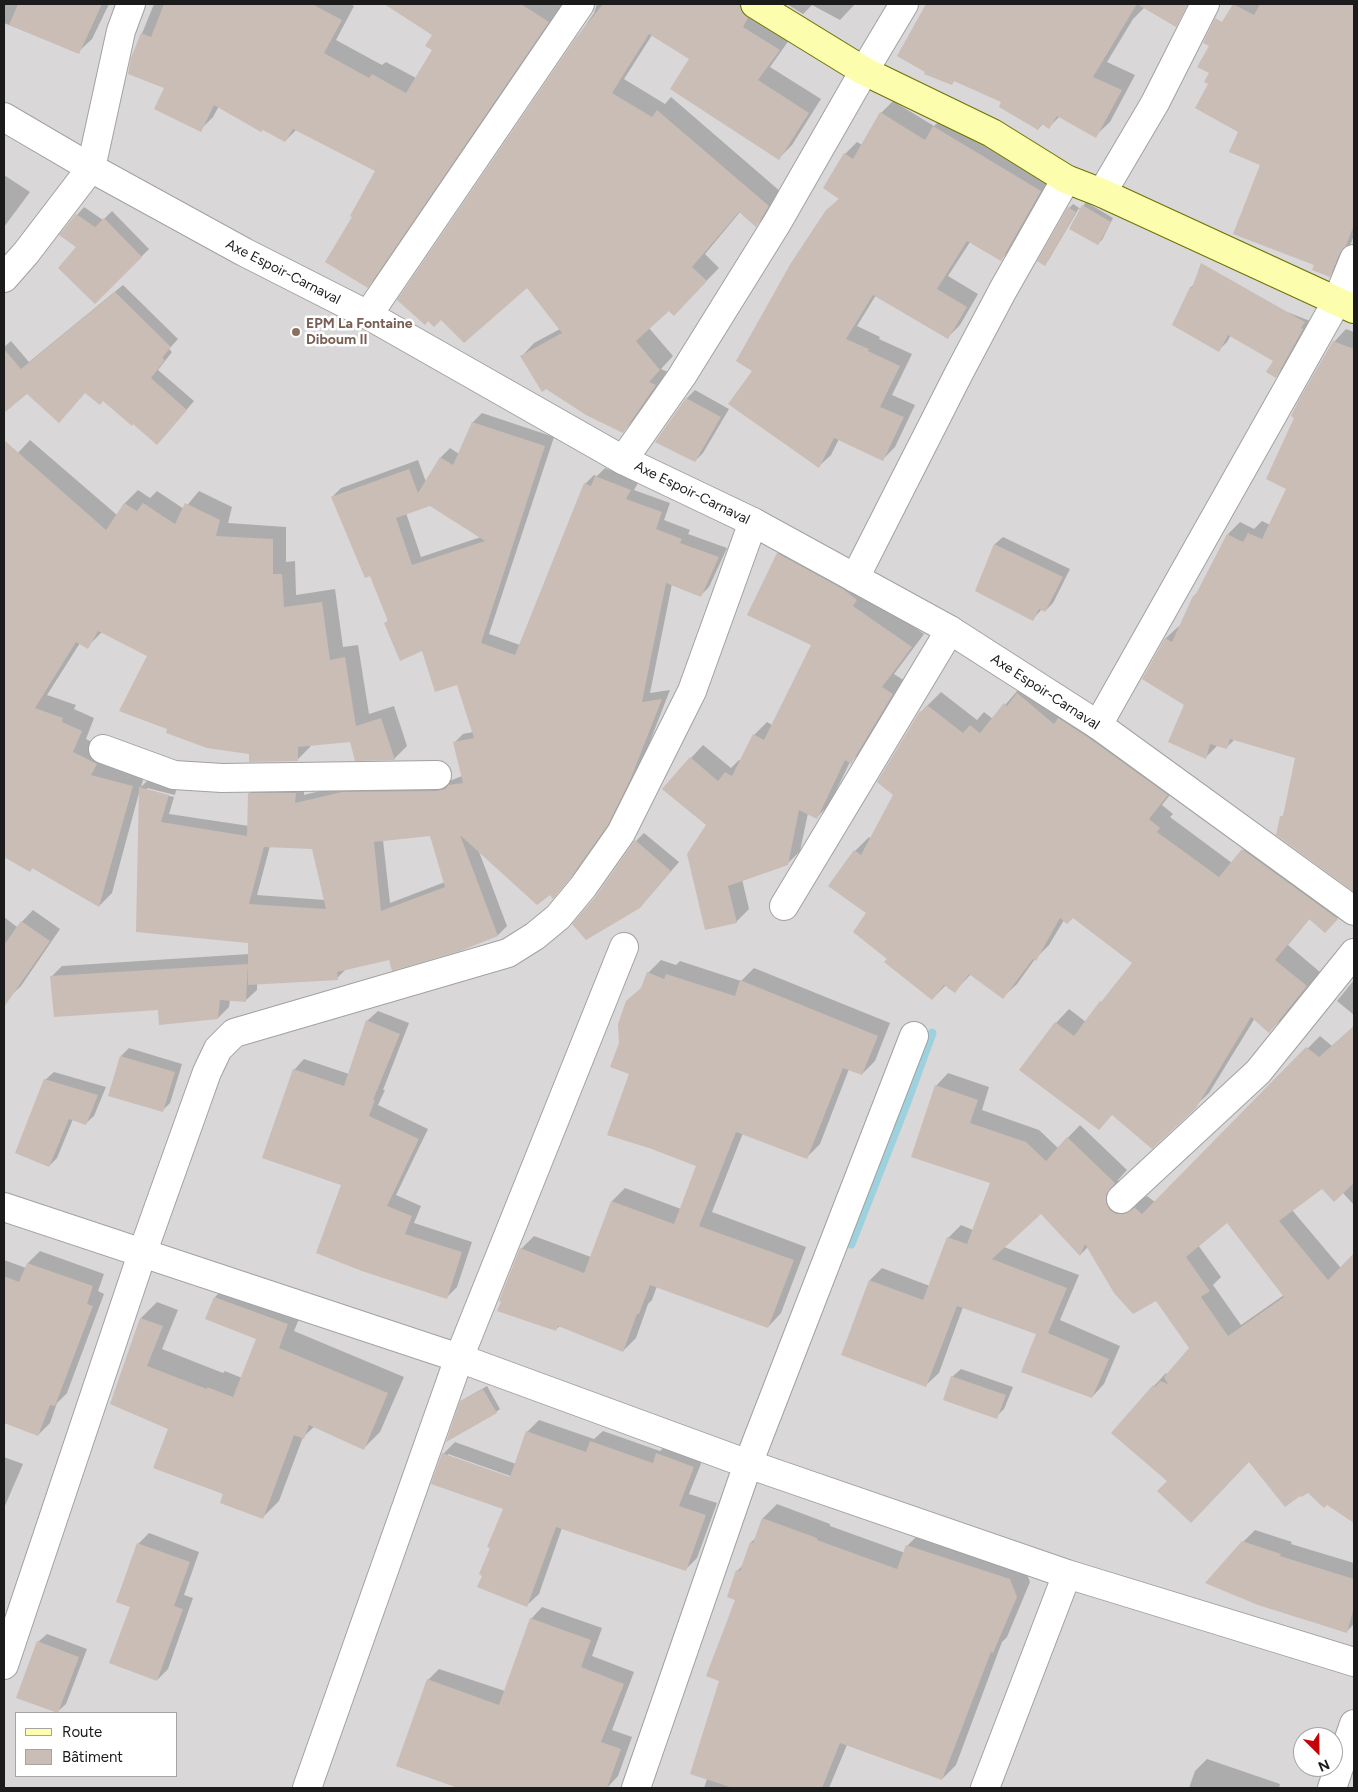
<!DOCTYPE html>
<meta charset="utf-8">
<style>
body{margin:0}
#map{position:relative;width:1358px;height:1792px;overflow:hidden;background:#ede8df;font-family:Figtree,sans-serif}
canvas{display:block}
.frame{position:absolute;inset:0;border:5px solid #1b1b1b;pointer-events:none}
.legend{position:absolute;left:15px;top:1712px;width:162px;height:65px;box-sizing:border-box;background:#fff;border:1px solid #a4a4a4;margin:0;padding:6px 9px;list-style:none;font-size:15px;color:#1b1b1b}
.legend li{display:flex;align-items:center;gap:10px;height:25px}
.legend b{width:25px;border:1px solid #a4a4a4}
.north{position:absolute;left:1293px;top:1727px;width:50px;height:50px;box-sizing:border-box;background:#fff;border:1px solid #a4a4a4;border-radius:50%;rotate:157deg;font-size:14px;font-weight:700;line-height:20px;text-align:center;color:#1b1b1b}
.north::after{content:'';display:block;margin:auto;width:18px;height:22px;background:#c50008;clip-path:polygon(50% 0,100% 100%,50% 72%,0 100%)}
</style>
<div id="map">
<canvas width="1358" height="1792"></canvas>
<div class="frame"></div>
<ul class="legend">
<li><b style="height:6px;background:#fcfdad"></b>Route</li>
<li><b style="height:14px;background:#c9bdb5"></b>Bâtiment</li>
</ul>
<div class="north">N</div>
</div>
<script>
const ctx = document.querySelector('canvas').getContext('2d');
ctx.lineJoin = 'round';
function fill(path, color) {
  ctx.fillStyle = color;
  ctx.fill(path, 'evenodd');
}
function toPath(rows) {
  const path = new Path2D();
  for (const r of rows) {
    path.moveTo(r[0], r[1]);
    for (let i = 2; i < r.length; i += 2) path.lineTo(r[i], r[i + 1]);
  }
  return path;
}
function stroke(path, color, width, dash) {
  ctx.strokeStyle = color;
  ctx.lineWidth = width;
  ctx.lineCap = dash ? 'butt' : 'round';
  ctx.setLineDash(dash || []);
  ctx.stroke(path);
}
function write(font, color, halo, rows, align = 'center') {
  ctx.font = font + ' Figtree,sans-serif';
  ctx.lineWidth = 5;
  ctx.setLineDash([]);
  ctx.textBaseline = 'middle';
  ctx.strokeStyle = halo;
  ctx.fillStyle = color;
  for (const [text, x, y, turn = 0] of rows) {
    ctx.save();
    ctx.translate(x, y);
    ctx.rotate((+turn || 0) * Math.PI / 180);
    ctx.textAlign = isNaN(turn) ? turn : align;
    if (halo) ctx.strokeText(text, 0, 0);
    ctx.fillText(text, 0, 0);
    ctx.restore();
  }
}
fill(toPath([
 [4,4,1354,4,1354,1788,4,1788],
 [16,1713,176,1713,176,1776,16,1776],
 [1303,1737,1333,1737,1333,1767,1303,1767]
]), '#d9d7d8');
fill(toPath([
 [4,4,109,4,92,39,78,52,4,23],
 [154,4,350,4,354,6,336,40,382,65,386,62,416,78,433,49,434,34,400,13,405,4,564,4,381,273,368,286,354,216,377,171,297,129,285,141,219,106,213,117,200,130,166,88,132,58],
 [597,4,758,4,792,36,770,67,821,99,792,145,779,158,691,58,652,35,624,79,665,104,671,97,781,192,769,212,756,225,740,212,705,254,719,268,674,314,669,309,649,328,673,356,661,369,668,372,636,418,623,431,521,357,534,343,560,329,528,286,442,319,399,300,594,13],
 [787,4,855,4,840,20,812,5,803,14],
 [927,4,1184,4,1183,6,1145,7,1133,19,1107,62,1135,75,1110,122,1095,136,1060,116,1049,127,1043,124,1038,129,1003,101,955,80,951,84,899,56],
 [1235,4,1354,4,1354,135,1349,146,1354,148,1354,236,1342,263,1330,275,1315,264,1261,165,1210,84,1211,72],
 [893,101,934,126,946,114,1052,178,1012,248,1000,260,970,242,948,276,978,294,960,325,948,337,876,295,857,326,880,337,879,339,912,354,892,395,915,405,895,447,883,459,839,439,831,455,818,467,754,370,827,211,840,198,845,154,857,142,862,145,881,113],
 [4,175,30,192,4,227],
 [1086,202,1113,218,1102,240,1098,243,1079,208,1048,261,1044,264,1039,261,1069,208,1073,204,1081,209],
 [84,207,103,220,112,211,149,249,95,303,78,247,77,215],
 [1201,278,1310,321,1283,368,1276,376,1275,361,1231,335,1227,342,1219,350,1174,325,1191,287],
 [123,285,178,339,169,349,172,352,158,370,194,401,165,435,103,400,86,392,27,392,4,411,4,347,11,341,29,362],
 [1346,329,1354,332,1354,890,1278,835,1282,817,1285,813,1297,757,1235,739,1227,747,1218,745,1206,757,1185,704,1144,678,1166,638,1179,626,1180,627,1194,596,1198,592,1228,534,1240,522,1254,529,1262,521,1270,525,1288,489,1334,342],
 [695,390,729,409,703,453,695,461,656,442,687,398],
 [482,413,554,437,489,634,520,645,585,484,594,475,597,476,605,468,639,481,634,490,670,503,664,520,690,530,688,534,727,548,709,587,700,596,672,584,650,693,670,690,640,767,616,815,579,867,562,888,550,893,478,849,507,926,498,935,459,950,390,959,346,969,337,978,257,983,257,990,245,1001,230,999,229,1007,218,1018,159,1008,51,977,62,966,249,954,250,942,139,793,112,893,99,906,33,867,30,871,4,856,4,468,30,440,117,515,125,503,138,490,150,498,157,491,184,509,199,491,232,507,228,523,286,527,286,562,295,561,296,595,335,589,343,647,358,645,369,714,394,706,407,746,394,759,351,741,310,745,310,747,297,760,250,752,168,728,149,656,102,632,87,647,80,643,47,695,76,705,74,709,94,718,86,739,109,751,145,773,141,787,149,779,177,786,175,795,147,788,147,791,174,797,169,814,249,826,249,794,258,785,304,784,304,795,352,783,447,782,462,776,454,743,463,734,473,732,458,684,423,650,386,623,388,620,371,574,332,497,341,488,418,460,426,482,441,457,450,448,459,454,473,422],
 [430,505,481,537,421,557,406,513],
 [431,834,445,882,390,903,383,840],
 [270,846,313,848,325,900,257,895],
 [1003,537,1070,569,1053,603,1045,611,1042,609,1033,619,976,591,995,544],
 [790,541,924,634,894,674,905,681,864,750,850,762,829,805,816,818,808,813,800,851,787,864,742,879,749,909,736,922,707,825,691,758,703,745,731,768,739,760,741,761,754,735,767,722,772,725,813,645,778,554],
 [1032,680,1181,781,1162,805,1173,814,1170,817,1232,863,1257,836,1350,904,1325,931,1310,918,1288,945,1320,972,1283,1018,1269,1031,1255,1018,1209,1093,1152,1147,1056,1023,1069,1009,1086,1022,1134,963,1073,916,1064,920,1049,945,1035,959,1017,984,1003,997,971,974,955,991,946,985,932,999,889,958,868,912,830,885,855,851,869,837,871,839,895,794,878,782,921,712,941,692,977,720,984,712,993,719,1018,690,1020,692],
 [644,833,679,862,648,898,636,841],
 [33,910,60,929,21,986,4,1002,4,917,17,927],
 [661,960,676,965,680,961,741,981,754,968,890,1023,875,1061,862,1074,849,1069,820,1144,806,1158,743,1133,712,1212,806,1247,781,1313,768,1327,657,1286,652,1300,648,1304,636,1338,623,1351,560,1326,555,1330,521,1249,534,1236,591,1257,612,1201,625,1188,681,1209,698,1165,631,1074,642,988,648,973],
 [1354,980,1354,1015,1337,1001],
 [378,1011,409,1023,383,1090,385,1090,378,1105,428,1129,396,1195,421,1206,414,1223,472,1242,457,1287,447,1297,343,1184,294,1070,304,1059,349,1074,367,1021],
 [1354,1026,1354,1205,1342,1192,1322,1187,1292,1210,1341,1268,1354,1255,1354,1517,1351,1520,1308,1491,1250,1460,1169,1481,1154,1386,1166,1373,1167,1375,1191,1348,1156,1299,1088,1247,1080,1255,1041,1213,1004,1247,1079,1275,1060,1320,1120,1346,1104,1384,1092,1397,1038,1333,963,1307,939,1373,926,1385,870,1280,882,1268,930,1286,948,1238,961,1225,973,1230,992,1183,936,1086,948,1073,989,1087,982,1110,1039,1130,1058,1148,1080,1125,1127,1170,1118,1180,1118,1190,1138,1202,1147,1196,1155,1202,1320,1036,1332,1046],
 [1227,1221,1284,1295,1241,1325,1213,1285,1221,1277,1198,1245],
 [129,1048,182,1064,170,1103,162,1111,121,1056],
 [54,1072,106,1087,94,1116,85,1124,73,1119,57,1158,49,1166,45,1080],
 [40,1251,104,1274,98,1291,104,1294,67,1393,57,1403,50,1423,38,1435,4,1422,4,1260,26,1268,28,1263],
 [231,1281,304,1307,294,1331,404,1377,380,1432,364,1448,315,1426,303,1437,279,1501,263,1517,225,1493,169,1428,111,1403,141,1318,157,1302,178,1310,162,1349,223,1373,225,1371,242,1378,257,1338,215,1297],
 [961,1369,1013,1387,1004,1409,996,1417,952,1377],
 [487,1386,500,1409,496,1412,461,1402,466,1398],
 [539,1420,594,1439,603,1431,660,1451,669,1442,704,1456,689,1494,717,1503,697,1558,685,1570,562,1528,539,1594,527,1605,505,1508,443,1454,455,1442,516,1464,527,1432],
 [448,1454,516,1478,516,1481,448,1456],
 [4,1457,23,1464,4,1508],
 [777,1504,830,1524,830,1526,905,1553,907,1546,921,1532,1024,1566,1030,1582,1007,1637,1002,1642,956,1765,942,1779,847,1745,829,1788,704,1788,707,1779,720,1680,736,1599,738,1570,743,1565,751,1542,756,1538,763,1518],
 [1255,1530,1292,1542,1291,1544,1354,1563,1354,1624,1347,1631,1243,1542],
 [149,1533,199,1552,184,1595,193,1598,168,1669,157,1680,132,1606,138,1544],
 [542,1607,602,1628,592,1656,634,1672,612,1730,632,1737,618,1776,607,1788,542,1764,534,1788,462,1788,397,1766,428,1680,439,1669,505,1691,531,1619],
 [47,1634,87,1649,66,1704,57,1712,38,1642],
 [1207,1759,1280,1784,1279,1788,1189,1788,1195,1771]
]), '#0003');
stroke(toPath([
 [851,1244,908,1099,932,1033]
]), '#9cd2de', 9);
fill(toPath([
 [18,4,102,4,79,54,9,25],
 [164,4,312,4,342,20,324,53,369,78,372,74,406,93,432,50,425,46,432,35,384,4,521,4,549,22,368,288,325,262,352,217,350,216,375,171,293,129,285,142,263,130,261,132,214,105,201,132,154,109,164,88,128,74,131,58,141,33,151,37],
 [603,4,739,4,742,12,748,18,743,27,780,50,758,80,809,113,779,160,670,89,689,59,649,34,612,93,652,117,657,110,769,206,756,227,739,212,692,267,707,281,674,316,669,311,636,341,660,370,649,382,656,385,623,433,586,415,546,389,542,392,520,356,562,333,527,288,464,343,441,320,434,327,428,321,425,325,397,300,575,39],
 [926,4,1188,4,1176,27,1137,4,1093,77,1122,90,1096,138,1057,116,1049,129,1042,124,1038,130,999,107,1001,102,954,81,952,85,924,74,925,72,897,56],
 [1233,4,1254,15,1260,4,1354,4,1354,225,1346,246,1340,253,1330,277,1312,270,1314,265,1233,234,1260,165,1229,152,1238,132,1195,108,1208,84,1204,82,1209,73,1197,67,1209,46,1203,43,1215,18,1222,22],
 [880,112,925,140,933,126,1041,191,1001,261,967,241,937,289,967,307,948,339,873,295,846,339,869,349,868,351,900,366,880,407,904,417,883,461,834,438,819,468,728,404,752,371,736,361,791,263,826,210,839,199,823,188,844,153,853,159],
 [1082,205,1111,222,1098,245,1069,229],
 [1068,207,1076,212,1045,266,1037,261],
 [76,214,95,227,104,218,142,257,95,304,58,268,76,247,59,235],
 [1201,263,1305,322,1301,328,1303,329,1276,378,1266,372,1273,361,1228,335,1219,352,1172,325,1190,287,1192,288],
 [115,292,171,347,162,358,165,360,151,378,187,410,157,445,133,424,132,426,103,401,100,405,85,393,59,423,27,394,4,413,4,349,21,369],
 [1333,341,1354,349,1354,892,1276,835,1280,816,1283,816,1295,758,1230,739,1227,749,1210,744,1206,759,1168,742,1184,705,1142,679,1165,638,1172,642,1193,596,1195,596,1227,534,1243,542,1248,533,1262,539,1286,489,1266,479,1294,418,1291,416,1300,398],
 [686,398,721,417,695,462,655,442],
 [472,422,545,446,481,643,515,655,584,483,591,486,595,476,631,490,626,499,662,512,656,529,682,539,680,543,719,557,701,597,666,583,642,702,662,699,631,778,608,825,571,877,553,899,550,895,537,905,460,835,498,936,460,951,392,971,389,960,337,972,338,980,248,985,248,943,136,932,139,787,169,795,161,822,247,836,248,793,296,793,295,803,342,792,437,791,445,789,448,785,463,783,453,742,474,738,457,685,435,692,422,651,400,661,384,623,388,621,370,576,365,578,331,497,409,469,418,493,440,457,453,465],
 [430,506,485,541,412,565,396,518],
 [430,836,445,887,381,911,374,842],
 [264,847,312,849,326,909,249,904],
 [4,440,106,530,124,503,137,511,143,503,175,524,185,503,220,520,216,536,273,539,273,574,282,574,284,607,322,602,330,660,345,657,356,726,381,718,395,760,355,761,350,742,298,747,298,761,249,762,249,754,207,748,166,733,167,729,119,711,147,656,98,631,88,649,76,642,35,708,63,718,62,722,82,731,73,752,97,764,91,775,133,786,99,907,32,868,30,872,4,857],
 [994,544,1063,577,1045,612,1039,609,1033,621,975,591],
 [777,553,843,589,857,600,853,606,912,647,882,687,893,694,851,764,845,760,817,819,799,810,788,865,728,886,737,923,705,930,687,854,706,825,662,789,690,757,718,781,725,772,732,776,753,734,764,740,811,645,747,615],
 [1017,693,1054,724,1058,718,1089,738,1168,795,1149,819,1160,828,1157,832,1219,877,1242,849,1338,919,1325,933,1309,919,1275,960,1307,986,1269,1033,1251,1017,1196,1108,1152,1149,1112,1115,1099,1130,1019,1070,1055,1022,1074,1036,1100,1001,1101,1002,1132,963,1073,918,1067,924,1060,918,1036,961,1033,959,1003,999,969,974,955,993,944,985,932,1000,884,962,887,959,853,932,866,913,828,886,854,850,861,855,893,795,877,782,920,711,921,712,927,705,963,733,970,725,980,733,1004,703,1007,706],
 [635,840,671,871,640,908,586,940,572,924,596,896],
 [21,921,50,941,4,1007,4,945],
 [248,964,246,1002,220,1000,218,1019,159,1025,158,1010,54,1017,50,976],
 [647,972,664,979,666,974,735,996,740,980,878,1036,862,1075,843,1068,807,1159,736,1132,699,1226,794,1260,768,1328,650,1285,639,1314,637,1314,623,1352,558,1326,556,1331,497,1311,501,1302,499,1301,520,1248,584,1273,611,1201,674,1224,696,1166,649,1148,607,1135,629,1074,610,1067,619,1043,618,1024,626,1001,641,988],
 [366,1020,400,1034,373,1100,375,1100,369,1116,419,1139,387,1206,412,1216,405,1234,462,1252,447,1299,362,1271,316,1253,341,1185,262,1158,293,1069,344,1086],
 [1354,1026,1354,1183,1334,1202,1322,1189,1279,1221,1328,1280,1354,1253,1354,1523,1327,1505,1324,1508,1308,1493,1301,1497,1300,1496,1285,1507,1249,1462,1191,1523,1157,1491,1167,1481,1111,1433,1153,1385,1155,1387,1160,1381,1168,1384,1164,1377,1189,1348,1156,1301,1133,1314,1114,1293,1085,1244,1080,1256,1041,1214,992,1259,1067,1288,1048,1333,1109,1359,1092,1398,1021,1372,1036,1334,957,1306,926,1387,841,1355,869,1280,923,1300,947,1237,967,1244,990,1183,911,1157,935,1085,978,1100,970,1123,1026,1142,1046,1161,1067,1137,1115,1183,1106,1195,1106,1203,1110,1210,1116,1214,1124,1214,1136,1206,1135,1208,1142,1214,1306,1047,1319,1057],
 [1227,1223,1284,1297,1228,1336,1201,1297,1210,1291,1186,1257],
 [120,1056,175,1072,163,1112,108,1096],
 [44,1079,98,1095,86,1125,69,1119,49,1167,15,1153],
 [27,1263,93,1286,87,1304,93,1306,55,1406,50,1405,38,1436,4,1423,4,1276,19,1282],
 [214,1297,288,1324,279,1348,388,1393,364,1450,309,1425,304,1439,294,1435,263,1519,220,1503,223,1494,153,1468,168,1429,110,1404,140,1318,163,1326,147,1366,207,1389,207,1387,233,1397,256,1339,205,1319],
 [951,1376,1006,1395,997,1419,943,1400],
 [483,1389,497,1413,446,1442,460,1401],
 [526,1431,586,1452,590,1441,653,1463,656,1453,694,1467,679,1506,706,1515,686,1571,556,1527,527,1607,477,1587,482,1576,479,1574,490,1548,487,1547,503,1509,431,1484,442,1453,510,1477],
 [762,1518,817,1538,817,1540,897,1569,906,1545,1010,1579,1017,1597,993,1653,991,1652,942,1780,840,1743,822,1788,733,1788,690,1774,719,1681,706,1676,735,1600,727,1597,736,1570,740,1571,750,1542,753,1543],
 [1242,1541,1281,1554,1280,1556,1354,1579,1354,1607,1347,1633,1258,1605,1205,1583],
 [137,1543,190,1562,174,1606,183,1609,157,1681,109,1663,130,1607,116,1602],
 [530,1618,591,1640,581,1667,624,1684,601,1742,621,1749,607,1788,458,1788,396,1766,427,1679,499,1705],
 [37,1641,79,1657,58,1713,16,1698]
]), '#c9bdb5');
const minor = toPath([
 [1102,193,1155,103,1205,4],
 [4,278,26,253,91,168,121,31,131,4],
 [368,315,580,4],
 [623,460,682,376,777,223,864,71,904,4],
 [855,578,959,373,1003,290,1066,179],
 [1098,725,1337,301,1354,259],
 [103,749,174,775,222,778,437,775],
 [784,906,950,630],
 [1121,1199,1258,1072,1354,953],
 [4,1207,459,1358,748,1464,1067,1574,1354,1662],
 [4,1665,142,1254,207,1072,218,1049,234,1033,508,953,535,936,558,917,583,887,621,833,692,691,753,522],
 [307,1788,459,1358,624,947],
 [636,1788,748,1464,914,1036],
 [985,1788,1067,1574]
]);
const tertiary = toPath([
 [4,117,91,168,244,252,368,315,623,460,753,522,950,630,1098,725,1354,911],
 [1332,1788,1354,1724]
]);
const secondary = toPath([
 [755,4,864,71,992,133,1066,179,1102,193,1354,309]
]);
stroke(minor, '#a2a2a2', 30);
stroke(tertiary, '#a2a2a2', 30);
stroke(secondary, '#6c7300', 30);
stroke(minor, '#fff', 28);
stroke(tertiary, '#fff', 28);
stroke(secondary, '#fcfdad', 28);
for (const [x, y, r, color] of [
 [296,332,5,"#8d6e63"]
]) {
  const dot = new Path2D();
  dot.arc(x, y, r, 0, 2 * Math.PI);
  ctx.fillStyle = color;
  ctx.fill(dot);
  stroke(dot, '#fff', 2);
}
write('14px', '#1b1b1b', '#fff', [
 ["Axe Espoir-Carnaval",283,272,27],
 ["Axe Espoir-Carnaval",692,493,26],
 ["Axe Espoir-Carnaval",1045,692,33]
]);
write('bold 14px', '#785e54', '#fff', [
 ["EPM La Fontaine",306,324],
 ["Diboum II",306,340]
], 'left');
</script>
